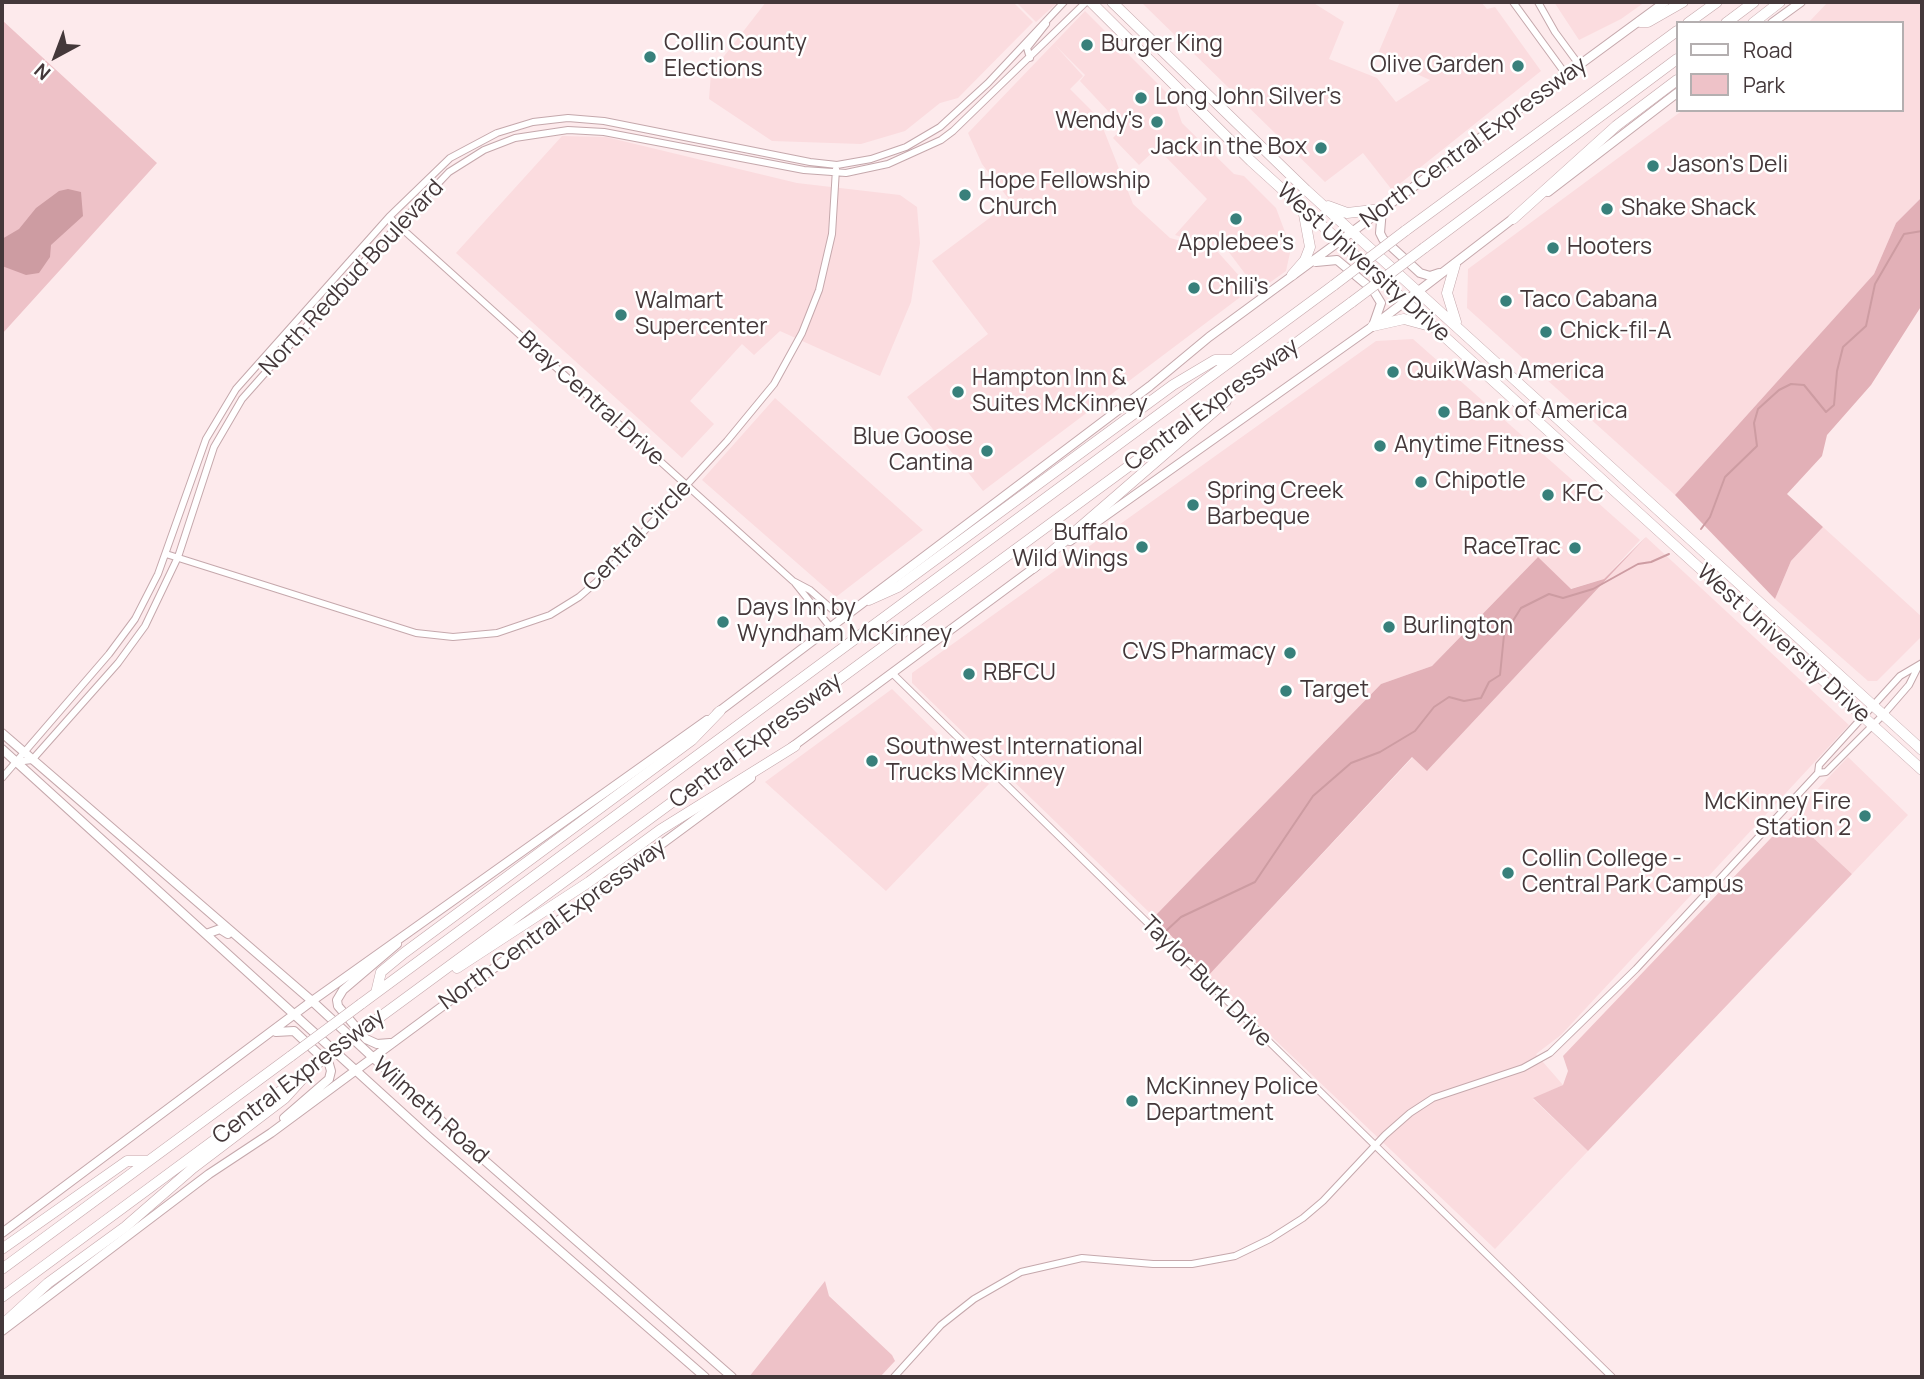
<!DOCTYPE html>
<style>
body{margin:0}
#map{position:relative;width:1924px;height:1379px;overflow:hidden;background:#fdeaec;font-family:Manrope,sans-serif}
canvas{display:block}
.frame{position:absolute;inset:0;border:4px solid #44383a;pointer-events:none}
.legend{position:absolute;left:1676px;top:21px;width:228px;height:91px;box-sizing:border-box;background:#fff;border:2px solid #b4afb0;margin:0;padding:9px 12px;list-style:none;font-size:21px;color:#44383a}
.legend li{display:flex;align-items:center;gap:14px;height:35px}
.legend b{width:35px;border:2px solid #b4afb0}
.north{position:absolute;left:21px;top:21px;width:70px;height:70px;-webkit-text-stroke:5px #fff;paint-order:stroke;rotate:221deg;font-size:19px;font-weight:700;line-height:28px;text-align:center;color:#44383a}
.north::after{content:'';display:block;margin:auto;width:24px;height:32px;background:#44383a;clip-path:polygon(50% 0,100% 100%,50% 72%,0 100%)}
</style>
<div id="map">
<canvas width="1924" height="1379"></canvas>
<div class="frame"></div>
<ul class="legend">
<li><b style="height:9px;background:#fff"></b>Road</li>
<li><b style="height:19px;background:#eec2c8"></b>Park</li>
</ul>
<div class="north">N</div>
</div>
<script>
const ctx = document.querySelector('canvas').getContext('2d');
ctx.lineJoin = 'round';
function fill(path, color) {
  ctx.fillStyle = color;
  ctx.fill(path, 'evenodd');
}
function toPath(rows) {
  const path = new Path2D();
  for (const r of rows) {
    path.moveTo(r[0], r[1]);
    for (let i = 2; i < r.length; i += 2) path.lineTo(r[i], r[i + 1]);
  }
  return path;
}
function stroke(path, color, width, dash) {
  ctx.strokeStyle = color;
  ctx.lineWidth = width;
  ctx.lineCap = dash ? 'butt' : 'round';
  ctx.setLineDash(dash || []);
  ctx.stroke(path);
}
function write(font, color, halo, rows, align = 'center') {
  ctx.font = font + ' Manrope,sans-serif';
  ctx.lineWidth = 5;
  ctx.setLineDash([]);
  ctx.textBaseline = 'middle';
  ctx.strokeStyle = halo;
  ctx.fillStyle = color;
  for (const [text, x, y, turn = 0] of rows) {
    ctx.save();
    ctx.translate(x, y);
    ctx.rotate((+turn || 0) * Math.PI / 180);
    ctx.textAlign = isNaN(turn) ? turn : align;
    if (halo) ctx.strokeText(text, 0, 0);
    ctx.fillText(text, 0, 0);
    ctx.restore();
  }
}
fill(toPath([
 [766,2,1013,2,1033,22,958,98,940,103,905,131,861,144,772,141,709,99,711,73],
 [1016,2,1058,2,1036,22],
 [1141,2,1312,2,1344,22,1329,59,1377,78,1396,102,1430,80,1377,56,1400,2,1481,2,1487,9,1495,7,1541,71,1392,190,1363,153,1325,182],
 [1554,2,1645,2,1621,19,1579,40],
 [1828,2,1922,2,1922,197,1896,223,1874,274,1675,495,1467,308,1468,269,1683,110,1901,110,1901,23,1808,23],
 [1085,11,1174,100,1182,123,1234,174,1244,176,1276,208,1291,248,1286,271,1258,291,1228,251,1175,235,1207,199,1157,148,1139,165,1113,138,1123,127,1080,81,1085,75,1055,45,1083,76,1070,89,1099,118,1133,204,1170,238,1216,250,1251,289,983,491,907,397,988,334,932,261,1011,202,982,164,968,133],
 [562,136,606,137,797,183,900,195,917,207,920,243,911,302,880,376,780,331,754,355,742,344,690,401,714,424,682,458,456,253],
 [1413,339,1640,540,1604,579,1570,589,1537,558,1432,666,1381,684,1154,917,912,683,912,673,1376,341],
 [775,398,923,530,836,597,702,480],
 [1823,527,1922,617,1922,636,1877,681,1868,681,1775,599,1791,561],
 [1646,537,1849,725,1561,1035,1536,1054,1563,1085,1533,1099,1588,1151,1495,1249,1208,976,1413,757,1428,770],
 [892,689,989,784,886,891,765,782],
 [1848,757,1908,815,1852,874,1791,817]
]), '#fbdcdf');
fill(toPath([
 [2,20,157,163,2,334],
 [1791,817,1852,874,1588,1151,1533,1098,1563,1085,1568,1071,1563,1056],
 [825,1281,829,1296,892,1355,895,1361,880,1377,749,1377]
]), '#eec2c8');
fill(toPath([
 [1922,197,1922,305,1871,385,1827,435,1822,456,1787,494,1823,527,1791,561,1775,599,1675,495,1874,274,1896,223],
 [1646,537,1427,771,1412,757,1208,976,1154,917,1381,684,1432,666,1538,557,1571,589,1604,579]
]), '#e2b0b7');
fill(toPath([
 [68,189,81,192,83,216,51,245,50,257,39,273,26,275,2,266,2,239,19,229,36,208,59,191]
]), '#cd9ca2');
stroke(toPath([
 [1701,529,1710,517,1725,477,1757,446,1754,423,1758,409,1779,390,1791,384,1804,385,1826,412,1834,405,1837,371,1843,347,1866,326,1875,284,1904,234,1922,231],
 [1167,930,1181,917,1255,882,1313,796,1351,763,1380,752,1415,731,1434,707,1449,697,1464,701,1481,698,1489,682,1500,675,1504,635,1521,608,1549,594,1563,598,1593,589,1638,564,1651,562,1669,554]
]), '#cd9ca2', 2);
const minor = toPath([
 [1513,2,1567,76],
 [1538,2,1555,32,1580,66],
 [1030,58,1027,48,1046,24],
 [389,217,793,581,810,590,843,619],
 [166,554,416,633,453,637,497,633,550,615,579,597,601,578,727,441,774,384,802,333,819,290,832,234,836,169],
 [795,583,831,628],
 [892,673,1612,1377],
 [16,762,32,760,118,663,145,626,178,557,214,447,242,399,368,257,449,172,484,150,515,138,568,130,604,132,804,170,846,173,888,164,941,140,953,131,1086,2],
 [1818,773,1826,772,1883,715,1909,685,1918,667],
 [2,778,109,654,135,619,158,574,206,439,236,389,389,217,450,158,497,133,533,122,568,118,604,121,810,162,837,165,871,159,906,147,940,127,988,83,1064,2],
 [894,1377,941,1325,974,1299,1021,1272,1082,1258,1153,1264,1192,1264,1235,1256,1270,1239,1303,1218,1323,1201,1385,1135,1410,1113,1433,1098,1523,1068,1550,1053,1636,969,1818,773,1819,765,1900,676,1922,663]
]);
const major = toPath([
 [1772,23,1801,2],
 [1548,192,1677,93],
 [1382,209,1380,233,1383,239,1420,273,1430,276,1439,273],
 [1316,262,1337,260,1373,290,1381,303,1374,323],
 [1070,541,1373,326,1515,217],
 [717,713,1150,386,1209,337,1665,2],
 [2,733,312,1001,475,1152,732,1377],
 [792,747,1038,565],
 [2,749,429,1137,705,1377],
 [206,934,220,929,228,934],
 [276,1032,294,1031,329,1064,331,1071,329,1079,284,1118],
 [390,1043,377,1044,366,1039,338,1006,337,1000,343,990,397,944],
 [2,1233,312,1001,707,720],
 [2,1331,209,1174,271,1133,751,778]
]);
const highway = toPath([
 [1091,2,1251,161,1922,770],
 [1112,2,1306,190,1922,750],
 [1640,22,1648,22,1683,2],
 [1688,23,1717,2],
 [1726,23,1754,2],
 [1753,23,1780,2],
 [1328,206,1347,213,1382,209],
 [1513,219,1616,126,1677,80],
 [1405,231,1677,31],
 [1424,248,1677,59],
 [1455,265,1447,293,1456,322],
 [1292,275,1305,260,1310,247,1303,209],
 [1373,326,1404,319,1430,326],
 [1033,568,1226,401],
 [869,600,898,587,1173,385,1215,360,1232,360],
 [457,968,589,882,660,830,795,746],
 [376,993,381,972,404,953,692,740,720,711],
 [361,1004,1334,285],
 [376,1020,1352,302],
 [2,1249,127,1161,147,1161],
 [2,1269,291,1056],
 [2,1297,297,1079],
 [2,1325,48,1283,125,1227,193,1168,285,1098,314,1066]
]);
stroke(minor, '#c5a8ac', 8);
stroke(major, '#c5a8ac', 10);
stroke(highway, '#c5a8ac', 11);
stroke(minor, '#fff', 6);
stroke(major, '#fff', 8);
stroke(highway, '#fff', 10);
const highwayBridge = toPath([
 [1334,285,1405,231],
 [1352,302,1424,248],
 [291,1056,361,1004],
 [314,1066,376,1020]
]);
stroke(highwayBridge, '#c5a8ac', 11, []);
stroke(highwayBridge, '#fff', 10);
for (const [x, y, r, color] of [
 [1087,45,7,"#38807b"],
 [650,57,7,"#38807b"],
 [1518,66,7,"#38807b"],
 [1141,98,7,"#38807b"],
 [1157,122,7,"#38807b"],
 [1321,148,7,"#38807b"],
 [1653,166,7,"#38807b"],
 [965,195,7,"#38807b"],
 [1607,209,7,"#38807b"],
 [1236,219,7,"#38807b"],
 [1553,248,7,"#38807b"],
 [1194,288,7,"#38807b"],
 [1506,301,7,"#38807b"],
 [621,315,7,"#38807b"],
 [1546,332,7,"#38807b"],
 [1393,372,7,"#38807b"],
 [958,392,7,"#38807b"],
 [1444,412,7,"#38807b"],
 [1380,446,7,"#38807b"],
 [987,451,7,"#38807b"],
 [1421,482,7,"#38807b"],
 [1548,495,7,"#38807b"],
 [1193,505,7,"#38807b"],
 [1142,547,7,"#38807b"],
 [1575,548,7,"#38807b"],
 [723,622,7,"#38807b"],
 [1389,627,7,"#38807b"],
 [1290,653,7,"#38807b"],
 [969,674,7,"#38807b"],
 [1286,691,7,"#38807b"],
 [872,761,7,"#38807b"],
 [1865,816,7,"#38807b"],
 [1508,873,7,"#38807b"],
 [1132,1101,7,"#38807b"]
]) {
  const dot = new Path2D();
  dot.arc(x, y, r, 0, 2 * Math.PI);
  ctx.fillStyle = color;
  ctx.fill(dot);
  stroke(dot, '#fff', 2.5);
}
write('23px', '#44383a', '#fff', [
 ["Collin County",664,44],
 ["Elections",664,70],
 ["Burger King",1101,45],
 ["Olive Garden",1504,66,"right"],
 ["Long John Silver's",1155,98],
 ["Wendy's",1143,122,"right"],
 ["Jack in the Box",1307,148,"right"],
 ["Jason's Deli",1667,166],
 ["Hope Fellowship",979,182],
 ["Church",979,208],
 ["Shake Shack",1621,209],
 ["Applebee's",1236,244,"center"],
 ["Hooters",1567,248],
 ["Chili's",1208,288],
 ["Taco Cabana",1520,301],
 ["Walmart",635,302],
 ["Supercenter",635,328],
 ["Chick-fil-A",1560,332],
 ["QuikWash America",1407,372],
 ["Hampton Inn &",972,379],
 ["Suites McKinney",972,405],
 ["Bank of America",1458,412],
 ["Blue Goose",973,438,"right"],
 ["Cantina",973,464,"right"],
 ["Anytime Fitness",1394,446],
 ["Chipotle",1435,482],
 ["Spring Creek",1207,492],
 ["Barbeque",1207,518],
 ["KFC",1562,495],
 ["Buffalo",1128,534,"right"],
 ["Wild Wings",1128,560,"right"],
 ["RaceTrac",1561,548,"right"],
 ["Days Inn by",737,609],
 ["Wyndham McKinney",737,635],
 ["Burlington",1403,627],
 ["CVS Pharmacy",1276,653,"right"],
 ["RBFCU",983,674],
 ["Target",1300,691],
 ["Southwest International",886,748],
 ["Trucks McKinney",886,774],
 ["McKinney Fire",1851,803,"right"],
 ["Station 2",1851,829,"right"],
 ["Collin College -",1522,860],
 ["Central Park Campus",1522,886],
 ["McKinney Police",1146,1088],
 ["Department",1146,1114]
], 'left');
write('23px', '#44383a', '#fff', [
 ["North Central Expressway",1474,143,-36],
 ["West University Drive",1363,263,42],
 ["North Redbud Boulevard",352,278,-47],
 ["Bray Central Drive",591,399,42],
 ["Central Expressway",1212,405,-36],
 ["Central Circle",638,536,-46],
 ["West University Drive",1783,644,42],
 ["Central Expressway",756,741,-37],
 ["North Central Expressway",553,925,-36],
 ["Taylor Burk Drive",1206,982,45],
 ["Central Expressway",299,1077,-37],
 ["Wilmeth Road",430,1111,42]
]);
</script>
